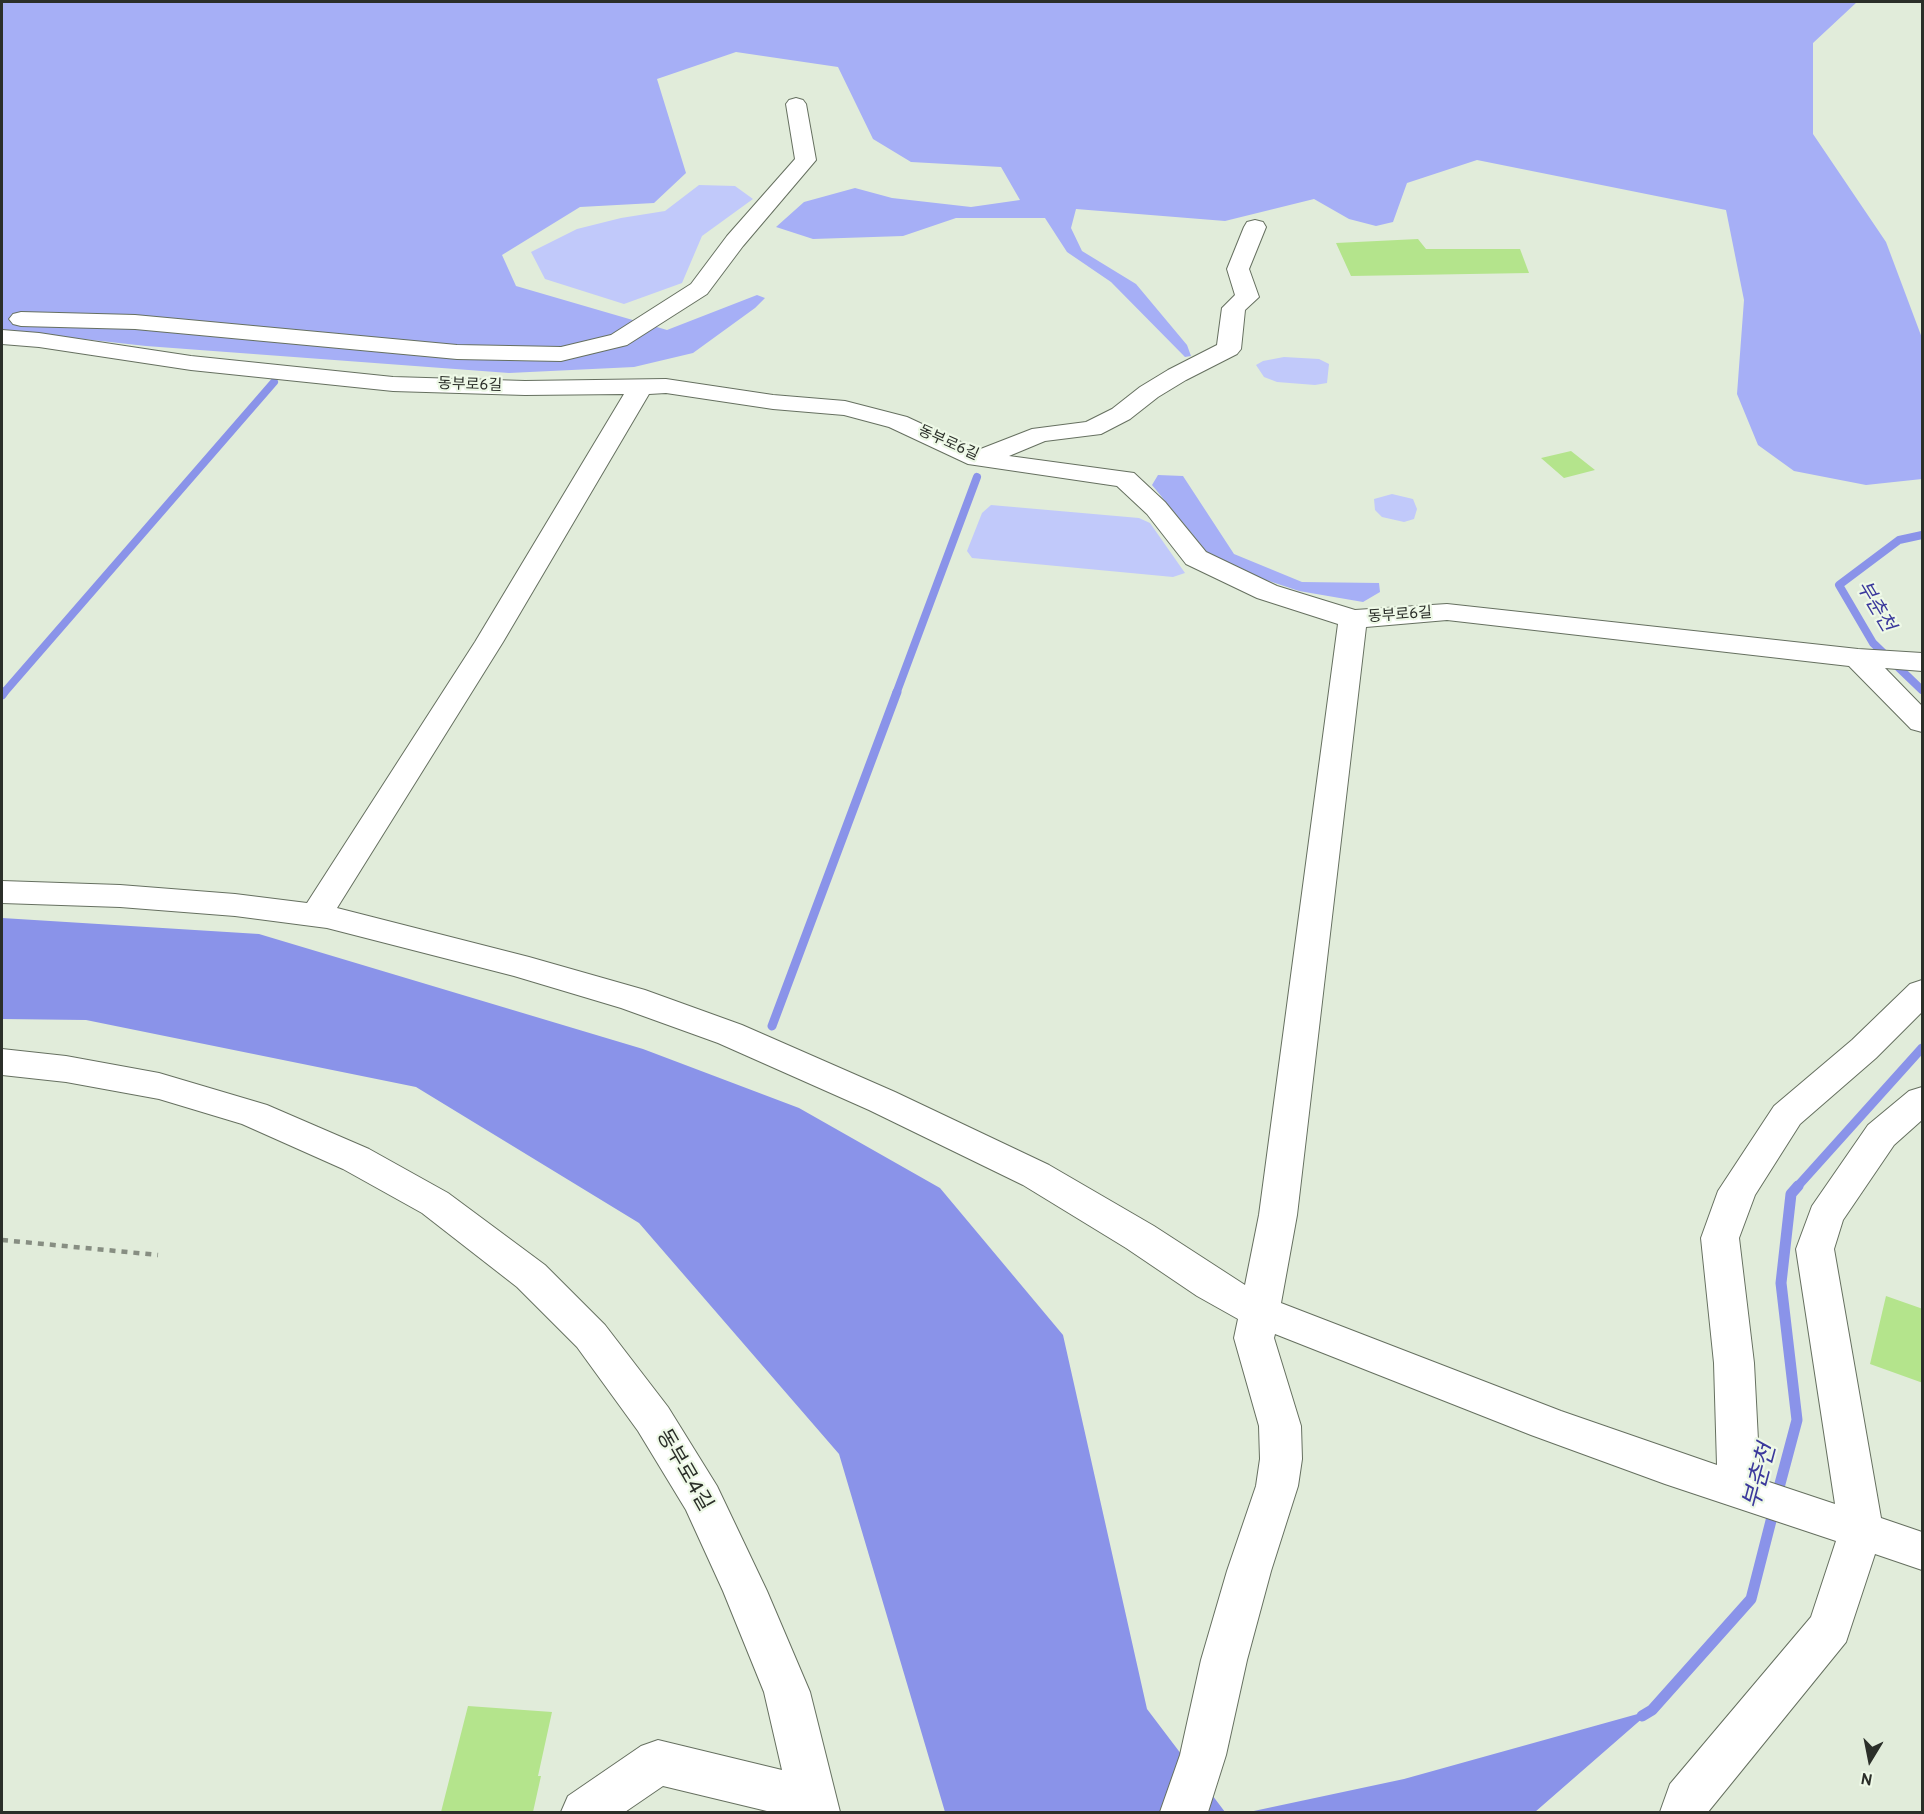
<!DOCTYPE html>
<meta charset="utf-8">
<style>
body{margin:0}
#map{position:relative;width:1924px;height:1814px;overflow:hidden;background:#e1ecda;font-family:Overpass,sans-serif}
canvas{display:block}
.frame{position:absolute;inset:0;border:3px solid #2b2f29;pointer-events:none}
.north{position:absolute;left:1840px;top:1730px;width:60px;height:60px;-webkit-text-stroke:4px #eef9e7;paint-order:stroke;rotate:190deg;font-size:16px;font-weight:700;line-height:24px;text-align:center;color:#2b2f29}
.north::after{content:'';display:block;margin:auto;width:21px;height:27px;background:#2b2f29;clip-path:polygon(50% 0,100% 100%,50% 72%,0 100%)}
</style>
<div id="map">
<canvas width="1924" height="1814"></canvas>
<div class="frame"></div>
<div class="north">N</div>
</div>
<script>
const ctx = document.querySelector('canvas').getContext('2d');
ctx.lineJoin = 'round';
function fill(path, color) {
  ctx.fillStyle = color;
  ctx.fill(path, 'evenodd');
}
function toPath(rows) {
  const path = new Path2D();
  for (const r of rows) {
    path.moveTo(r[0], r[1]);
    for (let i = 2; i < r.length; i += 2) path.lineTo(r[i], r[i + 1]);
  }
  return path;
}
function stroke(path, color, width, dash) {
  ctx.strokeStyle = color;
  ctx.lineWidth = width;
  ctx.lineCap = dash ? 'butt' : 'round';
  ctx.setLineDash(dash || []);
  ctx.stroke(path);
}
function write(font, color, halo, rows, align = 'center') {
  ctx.font = font + ' Overpass,"Noto Sans KR",sans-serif';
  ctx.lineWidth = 4.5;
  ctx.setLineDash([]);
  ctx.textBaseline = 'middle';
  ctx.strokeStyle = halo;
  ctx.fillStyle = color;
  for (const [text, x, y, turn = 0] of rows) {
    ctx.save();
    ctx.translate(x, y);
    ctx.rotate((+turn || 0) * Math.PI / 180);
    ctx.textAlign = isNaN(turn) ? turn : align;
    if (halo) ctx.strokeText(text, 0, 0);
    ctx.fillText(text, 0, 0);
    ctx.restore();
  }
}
fill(toPath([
 [699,185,735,186,753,199,702,236,682,283,624,304,545,279,531,252,577,229,621,218,665,211],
 [1284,357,1319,359,1329,364,1327,383,1315,385,1277,382,1264,377,1256,365,1263,361],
 [1392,494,1413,499,1417,509,1414,519,1404,522,1382,517,1375,510,1374,499],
 [991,505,1139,518,1150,523,1185,573,1173,577,972,558,967,551,982,513]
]), '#c1c9fa');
fill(toPath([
 [2,2,1857,2,1813,43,1813,134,1886,242,1922,338,1922,479,1866,485,1794,471,1758,445,1737,394,1744,300,1726,210,1477,160,1407,183,1393,222,1376,226,1349,219,1314,199,1225,221,1076,209,1071,228,1082,251,1136,284,1187,345,1191,356,1185,357,1111,282,1067,252,1045,218,956,218,903,236,813,239,776,227,804,202,855,188,892,198,971,207,1020,200,1001,167,911,162,873,139,838,67,736,52,657,79,686,173,654,203,580,207,502,255,516,286,667,330,757,295,765,298,755,308,693,353,634,367,509,373,146,346,2,330],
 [1158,475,1183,476,1234,554,1302,582,1379,583,1380,592,1363,602,1299,591,1242,572,1207,552,1152,485]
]), '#a6aff6');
fill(toPath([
 [2,918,259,934,643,1049,799,1108,940,1188,1063,1335,1147,1709,1225,1812,945,1812,839,1454,639,1223,416,1087,86,1020,2,1019],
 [1652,1710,1535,1812,1249,1812,1404,1779]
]), '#8a93e9');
stroke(toPath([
 [1922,535,1899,540,1839,585,1873,643,1922,690],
 [3,694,274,382],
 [896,694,977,477]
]), '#8a93e9', 8);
stroke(toPath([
 [2,695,4,692],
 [772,1026,897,692],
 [1797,1187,1922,1048]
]), '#8a93e9', 9);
stroke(toPath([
 [1777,1495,1797,1420,1781,1283,1791,1194,1798,1186],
 [1642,1716,1652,1710,1751,1599,1774,1509]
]), '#8a93e9', 11);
fill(toPath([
 [1418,239,1426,249,1520,249,1529,273,1351,276,1336,243],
 [1571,451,1595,470,1564,478,1541,458],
 [1886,1296,1923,1309,1923,1383,1870,1364],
 [468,1706,552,1712,538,1776,541,1776,533,1812,441,1812]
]), '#b4e48c');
const minor = toPath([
 [796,98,803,100,806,104,816,160,743,246,707,294,627,345,561,361,457,359,135,329,21,326,13,324,9,319,13,314,21,312,135,315,457,345,561,347,611,335,691,284,727,236,795,159,786,104,789,100,796,98],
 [1255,220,1263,222,1266,227,1249,269,1259,297,1245,310,1241,349,1237,354,1186,380,1158,397,1130,419,1101,434,1045,441,1009,456,1134,473,1165,502,1206,552,1277,586,1355,610,1447,604,1858,649,1922,653,1922,671,1885,668,1922,706,1922,732,1911,729,1849,666,1447,620,1366,627,1297,1215,1281,1303,1561,1411,1717,1465,1714,1363,1701,1238,1718,1191,1774,1106,1852,1040,1910,984,1922,980,1922,1012,1876,1058,1800,1124,1755,1195,1739,1238,1754,1363,1760,1479,1835,1504,1796,1249,1812,1206,1868,1125,1909,1091,1922,1087,1922,1120,1894,1145,1843,1220,1834,1249,1881,1518,1922,1532,1922,1570,1875,1554,1846,1642,1708,1812,1660,1812,1670,1784,1811,1617,1836,1541,1665,1484,1531,1435,1275,1334,1274,1338,1301,1426,1302,1459,1298,1486,1271,1571,1247,1660,1226,1755,1208,1812,1160,1812,1180,1755,1201,1660,1227,1571,1256,1486,1260,1459,1259,1426,1234,1338,1238,1319,1197,1296,1126,1248,1023,1185,869,1110,718,1043,621,1008,514,976,327,928,235,916,120,907,2,903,2,881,120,885,235,894,307,903,475,642,624,394,525,395,393,391,191,370,39,347,2,344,2,330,39,333,191,356,393,377,525,381,666,379,773,395,845,401,907,417,978,450,1032,429,1086,422,1112,409,1140,387,1168,370,1217,345,1222,308,1235,295,1227,269,1244,227,1247,222,1255,220],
 [666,393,773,409,844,415,889,427,968,464,1117,486,1147,514,1186,564,1257,598,1338,624,1259,1215,1245,1285,1154,1226,1049,1165,895,1092,742,1025,645,990,529,957,337,908,503,642,649,394,666,393],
 [2,1049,66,1056,159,1073,267,1105,369,1149,448,1193,545,1265,605,1325,668,1407,717,1486,767,1591,810,1692,840,1812,771,1812,663,1786,625,1812,561,1812,568,1796,641,1746,658,1740,782,1770,764,1692,723,1591,686,1510,638,1431,577,1347,517,1287,422,1213,343,1169,242,1124,159,1099,66,1082,2,1075,2,1049]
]);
stroke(minor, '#667060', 2);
stroke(toPath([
 [2,1240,158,1255]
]), '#878e82', 4.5, [6, 6]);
fill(minor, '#fff');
write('15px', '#2b2f29', '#eef9e7', [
 ["동부로6길",470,386,2],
 ["동부로6길",948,444,24],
 ["동부로6길",1400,616,-4]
]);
write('italic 20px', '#3b399c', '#eef9e7', [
 ["부춘천",1874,607,59]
]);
write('21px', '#2b2f29', '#eef9e7', [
 ["동부로4길",683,1471,60]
]);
write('italic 24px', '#3b399c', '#eef9e7', [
 ["부춘천",1762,1477,-75]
]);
</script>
